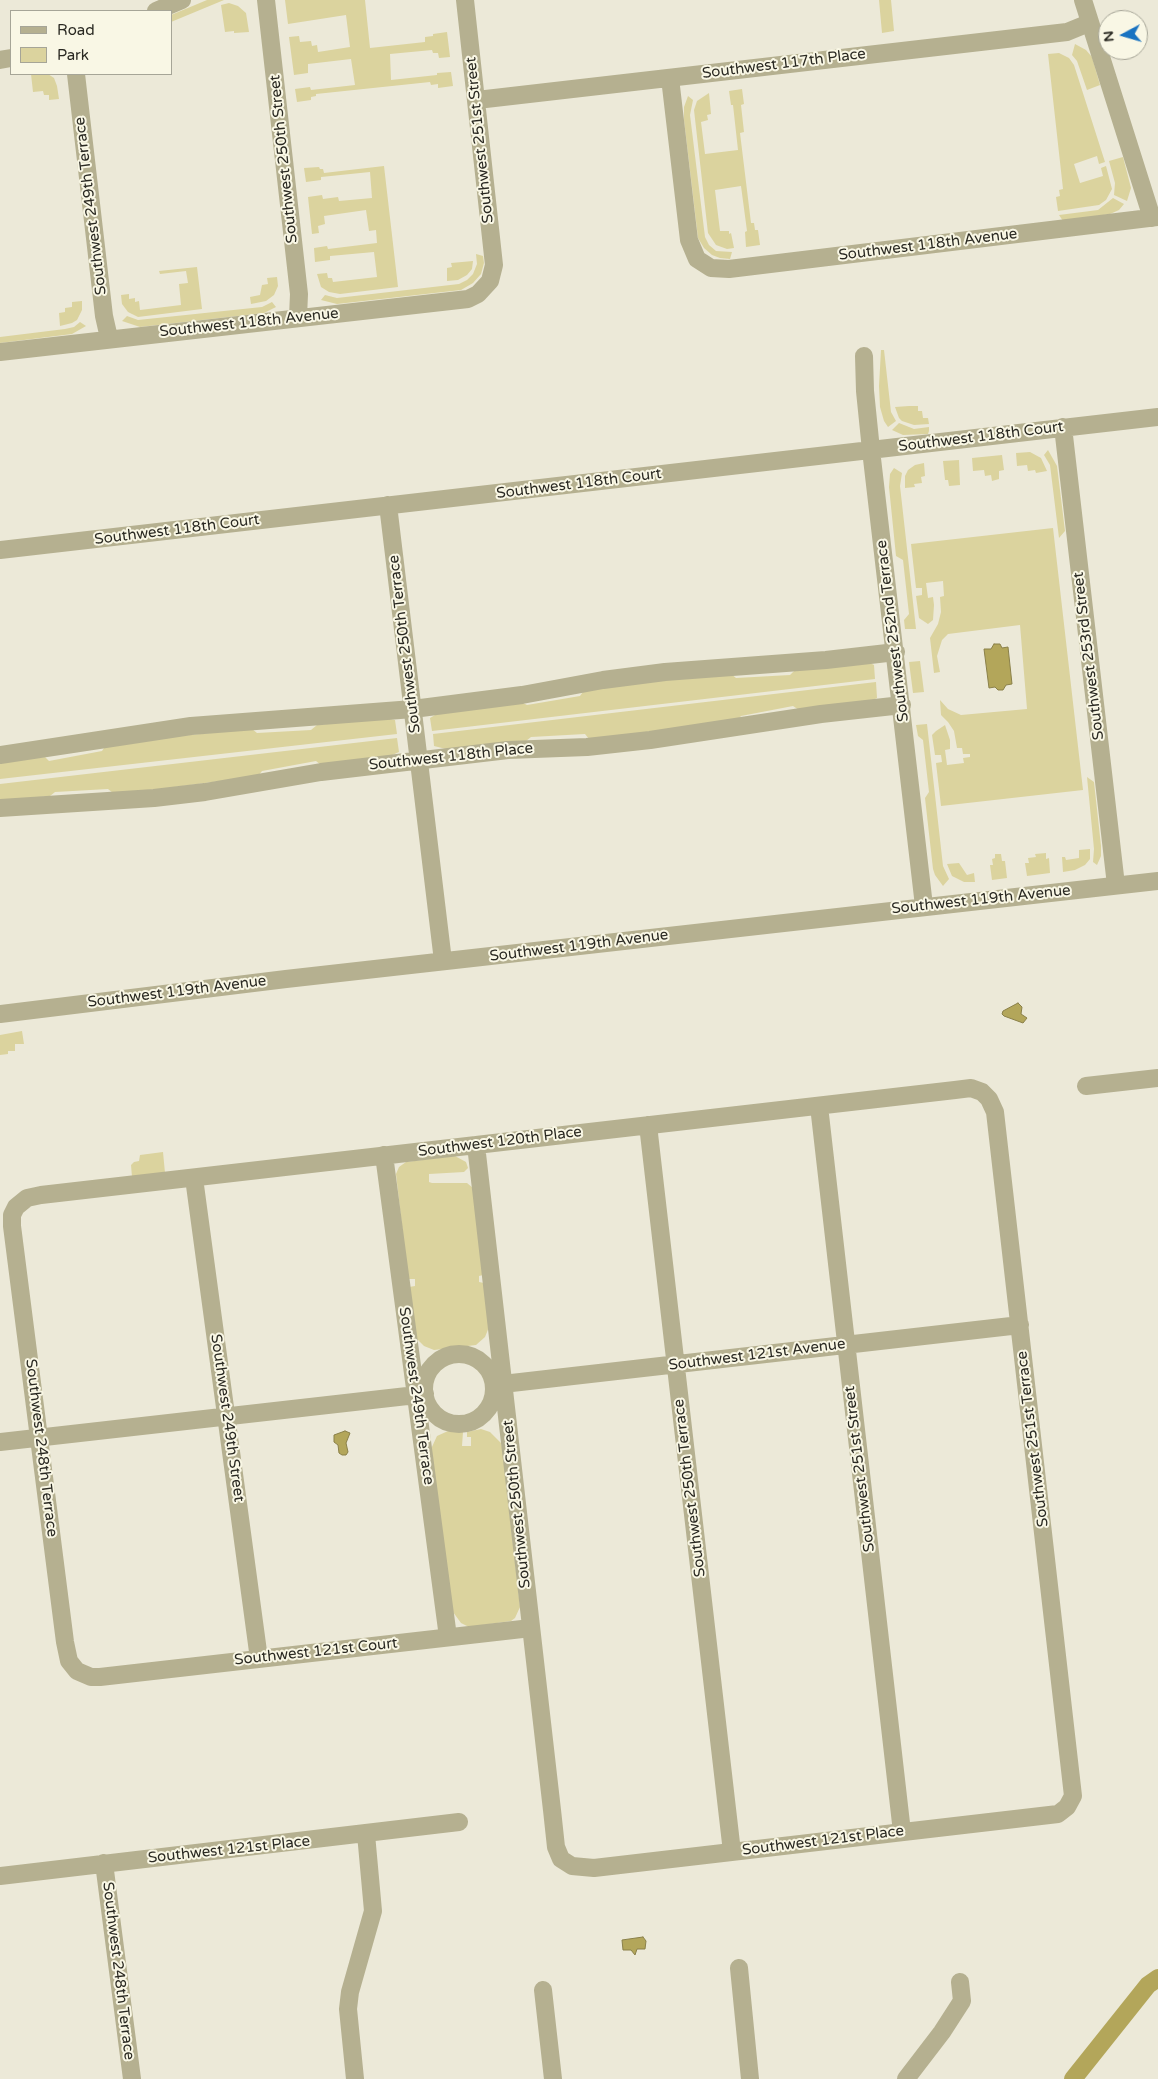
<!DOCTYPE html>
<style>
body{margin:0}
#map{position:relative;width:1158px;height:2079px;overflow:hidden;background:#ece9d8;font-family:"Varela Round",sans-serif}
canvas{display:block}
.legend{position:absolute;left:10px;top:10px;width:162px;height:65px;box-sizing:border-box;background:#f9f7e5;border:1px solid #a6a597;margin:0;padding:6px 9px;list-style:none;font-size:15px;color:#2a2922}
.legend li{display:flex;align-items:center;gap:10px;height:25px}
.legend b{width:25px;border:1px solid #a6a597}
.north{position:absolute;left:1098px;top:10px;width:50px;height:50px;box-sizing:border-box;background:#f9f7e5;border:1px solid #a6a597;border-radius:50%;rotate:264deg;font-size:14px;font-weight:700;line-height:20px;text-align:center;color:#2a2922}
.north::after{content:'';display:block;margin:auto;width:18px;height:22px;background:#1973c1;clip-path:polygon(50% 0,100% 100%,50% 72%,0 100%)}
</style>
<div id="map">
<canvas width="1158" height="2079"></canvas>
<ul class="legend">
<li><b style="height:6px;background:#b5b090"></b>Road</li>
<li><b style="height:14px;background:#dbd39e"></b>Park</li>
</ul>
<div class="north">N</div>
</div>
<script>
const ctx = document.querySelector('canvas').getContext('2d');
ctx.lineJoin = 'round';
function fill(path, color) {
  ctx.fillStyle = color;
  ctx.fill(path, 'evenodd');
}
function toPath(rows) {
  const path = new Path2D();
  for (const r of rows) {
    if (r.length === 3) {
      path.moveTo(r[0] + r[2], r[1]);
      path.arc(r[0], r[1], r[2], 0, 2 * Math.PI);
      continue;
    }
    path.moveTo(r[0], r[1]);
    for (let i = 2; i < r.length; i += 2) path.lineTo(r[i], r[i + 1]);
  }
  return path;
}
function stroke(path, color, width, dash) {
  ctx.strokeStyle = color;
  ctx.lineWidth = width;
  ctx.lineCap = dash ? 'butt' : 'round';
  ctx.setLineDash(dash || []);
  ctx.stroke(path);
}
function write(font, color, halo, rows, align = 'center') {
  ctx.font = font + ' "Varela Round",sans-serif';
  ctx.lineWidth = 4;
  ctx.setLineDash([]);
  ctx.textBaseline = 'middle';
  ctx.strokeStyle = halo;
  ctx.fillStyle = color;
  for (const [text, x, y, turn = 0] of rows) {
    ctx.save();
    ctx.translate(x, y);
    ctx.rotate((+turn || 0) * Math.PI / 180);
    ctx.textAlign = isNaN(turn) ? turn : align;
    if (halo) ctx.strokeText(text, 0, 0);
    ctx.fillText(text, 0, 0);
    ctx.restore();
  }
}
fill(toPath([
 [207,0,224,0,171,22,171,15],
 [285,0,365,0,370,48,425,42,425,37,433,36,433,34,447,32,450,57,439,58,438,53,433,53,432,50,390,54,391,80,437,75,437,73,451,72,453,86,438,88,438,84,431,85,430,82,316,94,316,96,311,97,311,100,297,102,295,89,310,87,311,90,355,85,351,59,308,64,308,73,294,75,289,37,299,36,300,42,311,41,312,46,317,45,318,52,350,47,346,15,288,24],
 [879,0,891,0,894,31,882,33],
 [229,3,238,6,246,13,249,32,234,33,234,31,225,32,221,5],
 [1075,44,1086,50,1092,57,1100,85,1087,90,1077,61,1072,55],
 [1059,53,1069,58,1074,65,1105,162,1099,164,1097,156,1074,164,1080,183,1103,176,1101,168,1106,166,1112,189,1106,200,1099,205,1058,211,1056,197,1060,196,1059,190,1063,189,1048,54],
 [31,74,48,74,54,78,57,86,59,99,49,100,49,95,44,95,43,91,33,92],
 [742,89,744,104,741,105,744,132,740,133,751,223,754,223,755,230,758,230,760,245,746,247,745,232,747,231,741,186,715,190,720,231,729,231,729,234,731,233,734,248,727,249,716,245,708,233,694,110,697,101,709,93,711,114,707,115,708,120,701,122,705,154,738,150,733,105,731,105,729,91],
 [688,96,693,100,690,115,705,237,709,245,716,251,732,252,730,259,720,258,712,255,704,248,698,238,684,120,684,107],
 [1123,157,1131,188,1127,201,1114,195,1115,183,1109,161],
 [384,166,398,287,340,294,329,292,321,287,317,274,327,273,328,278,332,278,333,282,377,277,374,252,330,256,330,260,315,262,314,248,327,246,328,249,377,243,376,230,369,231,366,210,324,216,325,224,318,226,319,233,312,234,308,197,322,195,323,199,338,197,339,201,372,198,370,172,321,177,321,180,306,182,304,168,319,167,320,169,323,169,324,173],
 [1113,198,1124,204,1119,210,1110,214,1063,221,1059,215,1098,210],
 [476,254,483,256,484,263,481,274,473,283,461,290,337,304,321,300,325,295,337,298,459,284,467,280,473,274,477,264],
 [473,261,472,269,467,275,458,280,447,281,447,268,452,267,451,263],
 [197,267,202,309,138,317,128,312,122,304,121,295,129,294,129,299,135,298,135,302,139,301,140,310,181,305,179,284,188,283,186,271,160,274,159,271],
 [277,277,278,286,274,295,266,301,251,304,250,297,260,295,262,285,268,284,267,278],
 [82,301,82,310,77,320,72,323,60,326,59,313,65,312,65,308,72,307,72,302],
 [272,302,276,307,264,313,140,327,122,321,127,316,138,320,262,307],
 [80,322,86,326,72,334,0,343,0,337,65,329,74,327],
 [881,350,884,350,891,412,896,421,888,427,884,421,880,407,879,386],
 [909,406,918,406,918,411,922,411,923,418,928,418,929,424,914,425,902,421,899,418,895,407],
 [899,423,914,429,929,427,929,431,928,434,903,435,892,430],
 [1048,450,1057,466,1065,531,1059,538,1050,465,1044,455],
 [1030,452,1041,458,1047,471,1036,473,1035,470,1028,471,1027,465,1017,466,1016,453],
 [1002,455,1004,470,999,471,999,479,992,481,991,475,985,476,984,470,973,471,972,458],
 [959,460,960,485,949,486,948,480,945,480,943,461],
 [924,463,925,476,921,477,922,483,914,484,915,487,905,488,905,476,908,470,915,465],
 [894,468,902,473,900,486,916,629,905,629,904,620,909,614,903,560,896,556,889,487,890,474],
 [1053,528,1083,790,941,806,936,763,942,762,941,755,935,755,932,735,936,731,945,725,950,740,950,749,945,750,947,765,964,763,963,758,970,757,970,754,963,754,962,748,957,748,954,731,948,722,941,715,940,700,948,709,961,715,1027,709,1020,625,948,634,942,640,937,656,940,672,934,673,930,638,938,624,941,612,940,597,944,596,943,581,926,583,928,598,933,597,934,605,933,620,928,624,919,618,916,596,922,595,922,588,916,588,911,544],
 [920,661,924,692,913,693,909,662],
 [870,663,874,665,875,679,432,731,430,718,440,712,521,702,527,705,580,696,585,689,646,681,731,674,736,678,790,675,795,670],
 [876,682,877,698,873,700,799,710,793,706,741,716,737,721,589,739,585,734,531,737,526,741,446,749,434,746,433,734],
 [384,718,395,720,397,734,0,779,0,762,45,757,49,761,102,751,106,745,148,739,252,729,257,733,311,730,317,725],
 [927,724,943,866,949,879,943,886,935,875,933,869,925,798,929,792,923,740,918,736,916,725],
 [397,738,399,752,390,756,321,765,316,761,262,771,258,776,160,789,113,793,108,789,55,792,50,796,0,801,0,784],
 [1087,777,1094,782,1101,846,1101,856,1097,865,1093,862,1094,849],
 [1090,849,1090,859,1085,865,1075,870,1063,872,1062,857,1065,857,1066,860,1079,858,1079,850],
 [1046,853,1046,859,1049,858,1050,873,1027,876,1025,863,1029,863,1028,858,1036,857,1035,854],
 [995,854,1001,854,1002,861,1005,861,1007,878,992,880,990,865,993,865,992,859,995,858],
 [959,863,967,875,974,873,975,882,964,882,952,876,947,864],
 [22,1031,24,1044,15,1044,15,1051,8,1051,8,1054,0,1055,0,1035],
 [163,1152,165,1173,132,1177,131,1165,134,1162,139,1161,140,1155],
 [455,1156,466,1162,468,1168,464,1172,429,1174,429,1182,432,1183,467,1183,473,1188,483,1275,479,1276,479,1282,484,1283,489,1327,485,1337,476,1345,434,1350,424,1346,416,1338,409,1287,415,1286,415,1279,408,1279,396,1174,399,1167,406,1162],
 [481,1429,490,1432,501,1443,502,1447,520,1607,515,1618,511,1621,469,1627,461,1623,453,1612,431,1449,437,1436,448,1431,463,1432,462,1446,471,1446,471,1437,467,1437,467,1432]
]), '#dbd39e');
const water = toPath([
 [994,644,1000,644,1002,648,1008,647,1012,684,1006,685,1003,690,998,690,995,687,989,688,984,649,991,649,994,644],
 [1018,1003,1022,1007,1021,1014,1027,1018,1023,1023,1004,1016,1002,1014,1003,1011,1018,1003],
 [345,1431,350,1433,346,1443,348,1452,346,1455,342,1455,339,1453,338,1445,334,1442,334,1435,345,1431],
 [643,1937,646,1941,645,1949,637,1949,635,1955,631,1950,623,1950,622,1940,643,1937]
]);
fill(water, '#b3a65a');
stroke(water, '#8a8049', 1);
stroke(toPath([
 [1073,2079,1148,1985,1158,1978]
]), '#b3a65a', 18);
stroke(toPath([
 [266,0,299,294,298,317],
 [1083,0,1152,218],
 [156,11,182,0],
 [0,60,11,58],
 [76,74,104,316,109,338],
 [670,78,689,240,697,259,711,268,729,269,1158,217],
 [477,100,1067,32,1089,23],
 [0,352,468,299,478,294,490,281,494,265,465,0],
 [864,356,865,391,871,450,924,906],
 [1063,427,1116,885],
 [388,505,443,961],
 [0,550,1158,417],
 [0,755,191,726,413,709,522,695,603,680,665,672,826,660,896,652],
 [0,808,154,798,205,792,321,772,508,750,587,747,650,740,821,714,902,705],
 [0,1014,286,979,1158,881],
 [1086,1086,1158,1078],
 [819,1106,902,1832],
 [648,1125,732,1852],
 [476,1145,552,1810,556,1847,561,1859,572,1866,594,1868,1058,1814,1067,1807,1073,1796,995,1112,989,1099,982,1092,971,1088,955,1090,41,1195,27,1198,16,1207,12,1215,12,1226,65,1642,69,1661,77,1671,91,1677,100,1677,531,1628],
 [384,1155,448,1637],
 [194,1178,259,1659],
 [459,1389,35],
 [494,1385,1020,1325],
 [0,1442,425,1394],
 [104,1863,132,2079],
 [0,1876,459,1822],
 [739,1968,750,2079],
 [543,1990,553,2079],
 [355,2079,348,2009,350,1992,373,1911,366,1834],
 [906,2079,942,2032,962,2001,960,1982]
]), '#b5b090', 18);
write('15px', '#2a2922', '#f9f7e5', [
 ["Southwest 117th Place",784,64,-7],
 ["Southwest 251st Street",480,140,-96],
 ["Southwest 250th Street",284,159,-96],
 ["Southwest 249th Terrace",91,206,-97],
 ["Southwest 118th Avenue",928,245,-7],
 ["Southwest 118th Avenue",249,323,-6],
 ["Southwest 118th Court",981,437,-7],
 ["Southwest 118th Court",579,484,-7],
 ["Southwest 118th Court",177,530,-7],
 ["Southwest 252nd Terrace",893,631,-97],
 ["Southwest 250th Terrace",405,644,-97],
 ["Southwest 253rd Street",1089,656,-97],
 ["Southwest 118th Place",451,757,-6],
 ["Southwest 119th Avenue",981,900,-6],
 ["Southwest 119th Avenue",579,946,-7],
 ["Southwest 119th Avenue",177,992,-7],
 ["Southwest 120th Place",500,1142,-7],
 ["Southwest 121st Avenue",757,1355,-7],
 ["Southwest 249th Terrace",416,1396,82],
 ["Southwest 249th Street",227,1418,82],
 ["Southwest 251st Terrace",1033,1439,-97],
 ["Southwest 248th Terrace",41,1448,83],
 ["Southwest 251st Street",860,1469,-97],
 ["Southwest 250th Terrace",690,1488,-97],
 ["Southwest 250th Street",517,1504,-96],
 ["Southwest 121st Court",316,1652,-6],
 ["Southwest 121st Place",823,1841,-7],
 ["Southwest 121st Place",229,1850,-6],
 ["Southwest 248th Terrace",118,1971,83]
]);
</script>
